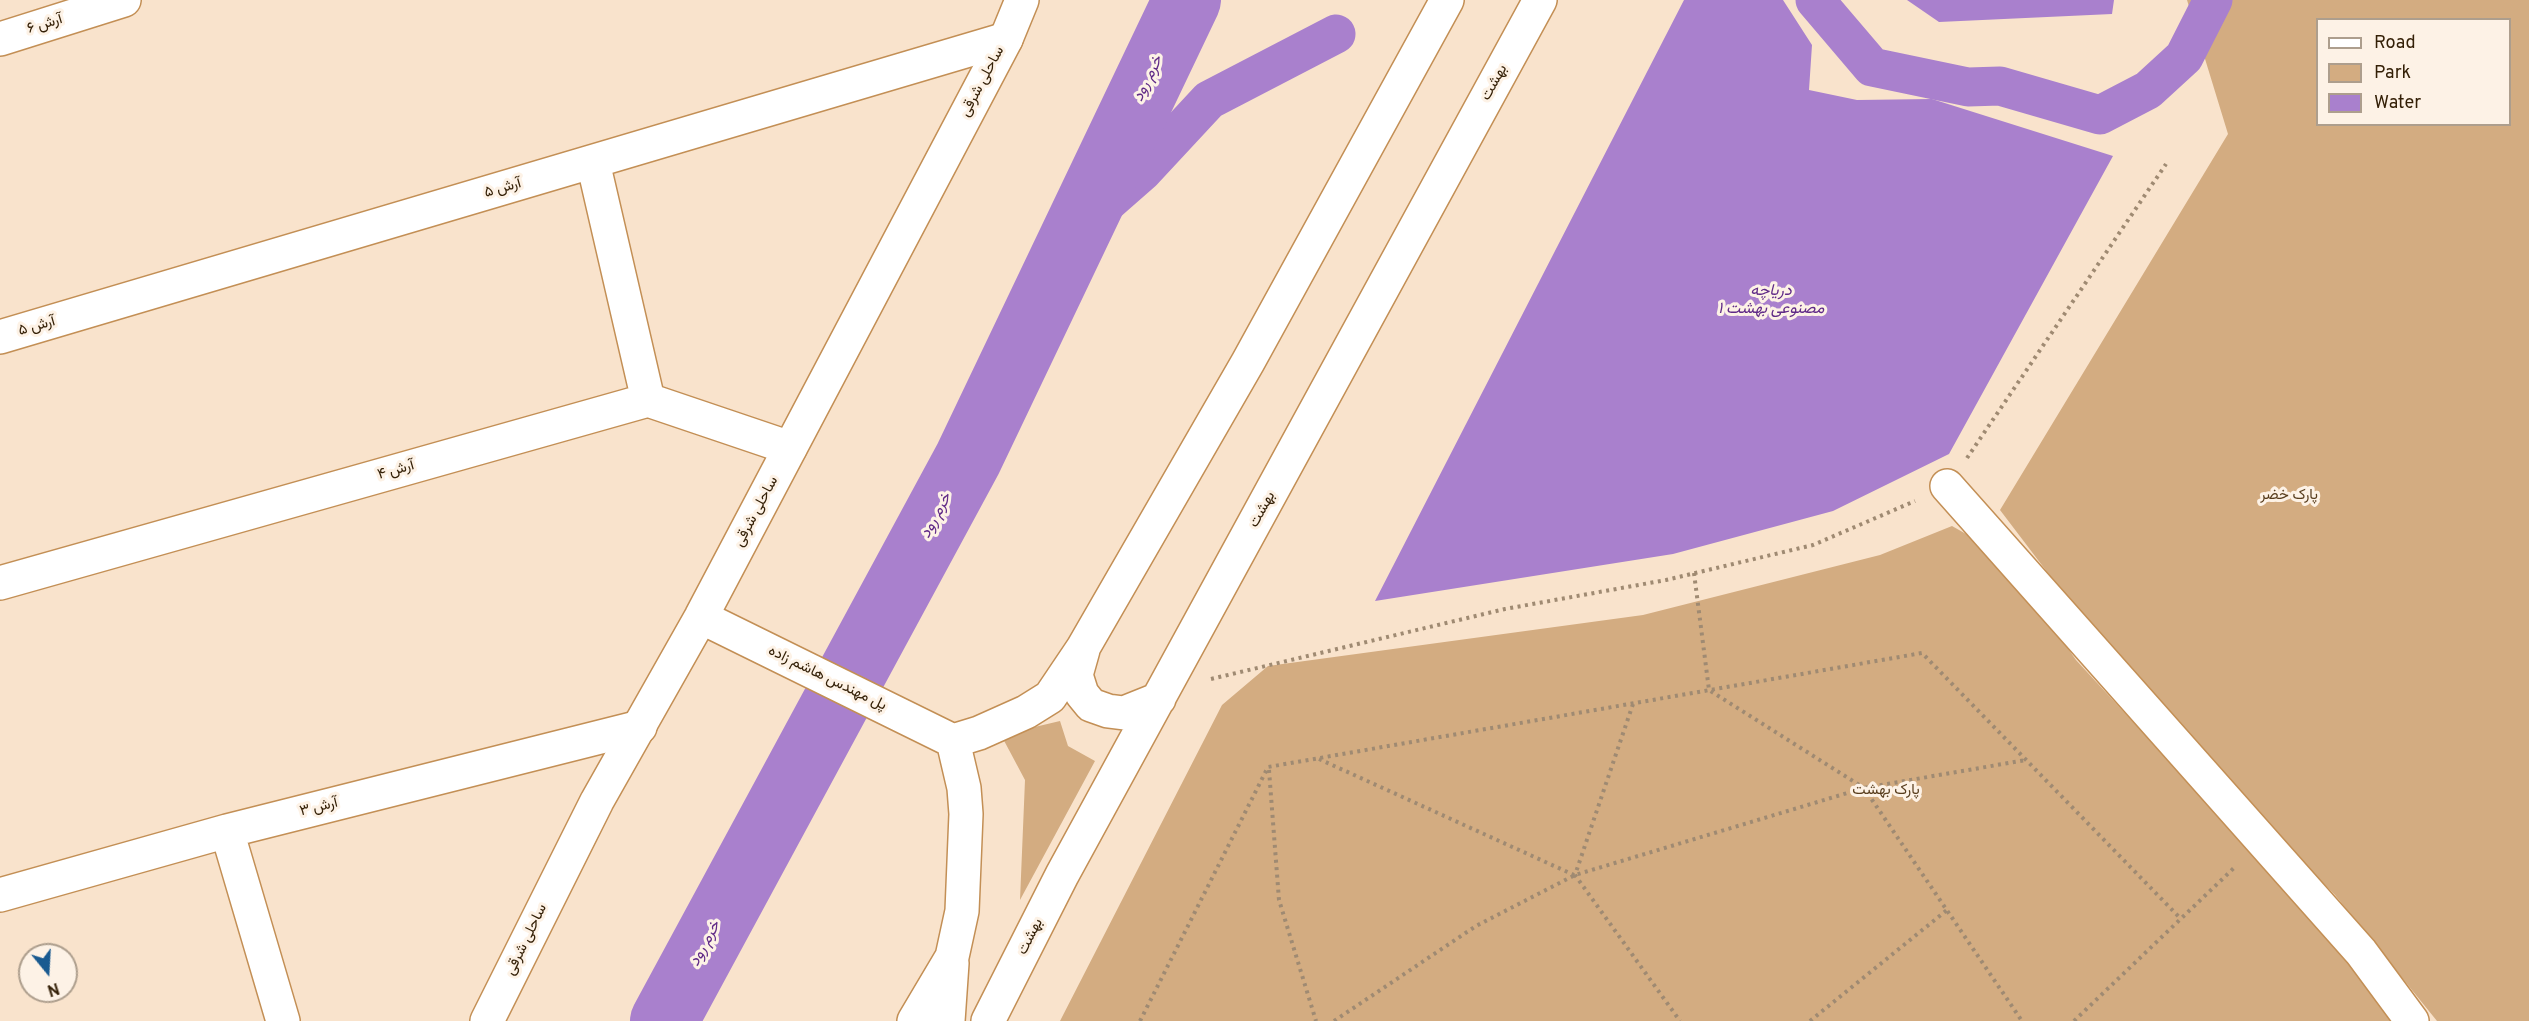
<!DOCTYPE html>
<meta charset="utf-8">
<style>
body{margin:0}
#map{position:relative;width:2529px;height:1021px;overflow:hidden;background:#f9e3cc;font-family:Overpass,sans-serif}
canvas{display:block}
.legend{position:absolute;left:2316px;top:18px;width:195px;height:108px;box-sizing:border-box;background:#fdf2e6;border:2px solid #ad9e8d;margin:0;padding:8px 10px;list-style:none;font-size:18px;color:#342007}
.legend li{display:flex;align-items:center;gap:12px;height:30px}
.legend b{width:30px;border:2px solid #ad9e8d}
.north{position:absolute;left:18px;top:943px;width:60px;height:60px;box-sizing:border-box;background:#fdf2e6;border:2px solid #ad9e8d;border-radius:50%;rotate:162deg;font-size:16px;font-weight:700;line-height:24px;text-align:center;color:#342007}
.north::after{content:'';display:block;margin:auto;width:21px;height:27px;background:#195a90;clip-path:polygon(50% 0,100% 100%,50% 72%,0 100%)}
</style>
<div id="map">
<canvas width="2529" height="1021"></canvas>
<ul class="legend">
<li><b style="height:8px;background:#fff"></b>Road</li>
<li><b style="height:16px;background:#d3ac81"></b>Park</li>
<li><b style="height:16px;background:#a980cd"></b>Water</li>
</ul>
<div class="north">N</div>
</div>
<script>
const ctx = document.querySelector('canvas').getContext('2d');
ctx.lineJoin = 'round';
function fill(path, color) {
  ctx.fillStyle = color;
  ctx.fill(path, 'evenodd');
}
function toPath(rows) {
  const path = new Path2D();
  for (const r of rows) {
    path.moveTo(r[0], r[1]);
    for (let i = 2; i < r.length; i += 2) path.lineTo(r[i], r[i + 1]);
  }
  return path;
}
function stroke(path, color, width, dash) {
  ctx.strokeStyle = color;
  ctx.lineWidth = width;
  ctx.lineCap = dash ? 'butt' : 'round';
  ctx.setLineDash(dash || []);
  ctx.stroke(path);
}
function write(font, color, halo, rows, align = 'center') {
  ctx.font = font + ' Overpass,Vazirmatn,sans-serif';
  ctx.lineWidth = 6;
  ctx.setLineDash([]);
  ctx.textBaseline = 'middle';
  ctx.strokeStyle = halo;
  ctx.fillStyle = color;
  for (const [text, x, y, turn = 0] of rows) {
    ctx.save();
    ctx.translate(x, y);
    ctx.rotate((+turn || 0) * Math.PI / 180);
    ctx.textAlign = isNaN(turn) ? turn : align;
    if (halo) ctx.strokeText(text, 0, 0);
    ctx.fillText(text, 0, 0);
    ctx.restore();
  }
}
fill(toPath([
 [2187,0,2529,0,2529,1021,2437,1021,2335,895,2152,710,2000,510,2228,134],
 [2318,20,2510,20,2510,124,2318,124],
 [1952,526,2003,555,2076,660,2359,967,2402,1021,1060,1021,1222,705,1268,666,1643,615,1880,555],
 [1060,721,1068,746,1095,761,1020,900,1025,780,1001,735]
]), '#d3ac81');
fill(toPath([
 [1684,0,1783,0,1812,45,1809,90,1857,100,1932,99,2113,156,1949,454,1833,511,1673,554,1375,601],
 [1907,0,2114,0,2112,14,1939,22]
]), '#a980cd');
stroke(toPath([
 [1815,0,1872,67,1968,87,2000,86,2100,115,2148,90,2184,57,2213,0],
 [1078,228,1143,171,1209,100,1336,34]
]), '#a980cd', 39);
stroke(toPath([
 [664,1021,968,459,1187,0]
]), '#a980cd', 68);
const minor = toPath([
 [0,39,124,0],
 [593,162,648,400],
 [0,337,1006,39],
 [1947,486,2361,952,2412,1021],
 [0,583,648,400,790,448],
 [227,831,283,1021],
 [0,895,227,831,640,727]
]);
const major = toPath([
 [701,617,953,741],
 [1083,650,1076,675,1082,694,1091,705,1108,711,1124,713,1159,699],
 [953,741,979,733,1026,712,1050,697,1083,648,1248,362,1447,0],
 [487,1021,597,801,701,617,1006,39,1022,0],
 [914,1021,952,957,962,911,966,814,964,788,953,741],
 [948,1021,952,963],
 [988,1021,1062,875,1540,0]
]);
stroke(minor, '#c38f55', 36);
stroke(major, '#c38f55', 36);
stroke(toPath([
 [1967,458,2166,164],
 [1694,573,1709,690,1864,788,2022,1021],
 [1211,679,1505,609,1666,580,1813,545,1915,501],
 [1633,704,1575,875,1680,1021],
 [1319,759,1574,875],
 [1269,770,1279,900,1316,1021],
 [1140,1021,1268,767,1922,653,2181,919],
 [1334,1021,1476,926,1575,875,1864,788,2026,760],
 [1810,1021,1947,910],
 [2074,1021,2236,866]
]), '#9f8a72', 4, [3, 4.5]);
stroke(minor, '#fff', 33);
stroke(major, '#fff', 33);
write('15px', '#342007', '#fdf2e6', [
 ["آرش ۶",45,25,-17],
 ["ساحلی شرقی",983,82,-62],
 ["بهشت",1495,83,-61],
 ["آرش ۵",503,189,-16],
 ["آرش ۵",37,327,-16],
 ["آرش ۴",396,471,-16],
 ["بهشت",1263,510,-61],
 ["ساحلی شرقی",757,512,-62],
 ["پل مهندس هاشم زاده",827,679,26],
 ["آرش ۳",319,808,-14],
 ["بهشت",1031,937,-63],
 ["ساحلی شرقی",527,940,-64]
]);
write('15px', '#583d1d', '#fdf2e6', [
 ["پارک خضر",2289,496],
 ["پارک بهشت",1886,791]
]);
write('italic 16px', '#602a87', '#fdf2e6', [
 ["خرم رود",1149,79,-64],
 ["دریاچه",1771,292],
 ["مصنوعی بهشت ۱",1771,310],
 ["خرم رود",937,516,-62],
 ["خرم رود",706,944,-62]
]);
</script>
